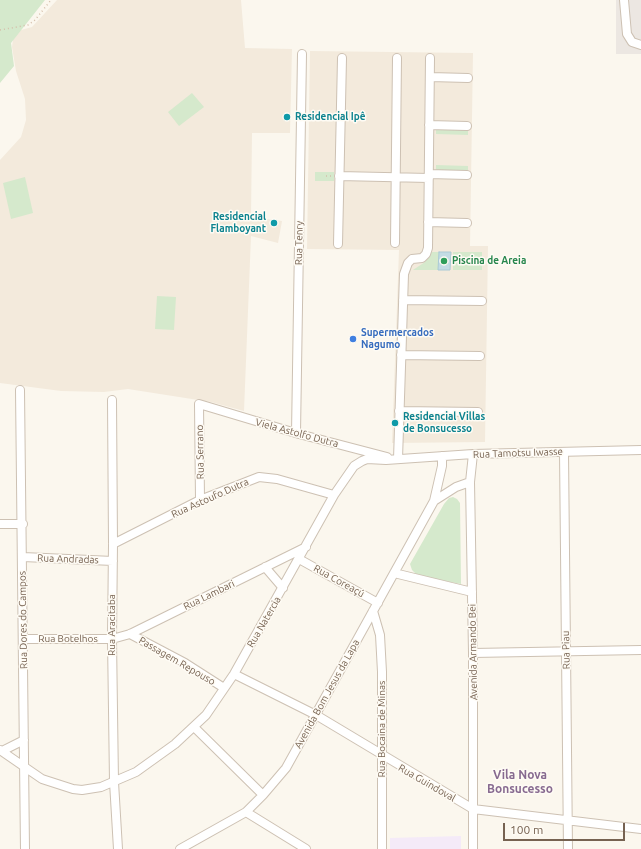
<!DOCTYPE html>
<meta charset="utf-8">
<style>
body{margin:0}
#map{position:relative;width:641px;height:849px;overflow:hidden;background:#fbf7ee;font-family:Ubuntu,sans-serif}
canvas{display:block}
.scale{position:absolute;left:503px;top:823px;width:122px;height:18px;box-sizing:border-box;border:2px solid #766251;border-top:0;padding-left:5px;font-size:12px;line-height:14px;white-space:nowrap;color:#766251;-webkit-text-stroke:3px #fefbf4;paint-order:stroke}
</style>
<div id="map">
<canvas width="641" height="849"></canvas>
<div class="scale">100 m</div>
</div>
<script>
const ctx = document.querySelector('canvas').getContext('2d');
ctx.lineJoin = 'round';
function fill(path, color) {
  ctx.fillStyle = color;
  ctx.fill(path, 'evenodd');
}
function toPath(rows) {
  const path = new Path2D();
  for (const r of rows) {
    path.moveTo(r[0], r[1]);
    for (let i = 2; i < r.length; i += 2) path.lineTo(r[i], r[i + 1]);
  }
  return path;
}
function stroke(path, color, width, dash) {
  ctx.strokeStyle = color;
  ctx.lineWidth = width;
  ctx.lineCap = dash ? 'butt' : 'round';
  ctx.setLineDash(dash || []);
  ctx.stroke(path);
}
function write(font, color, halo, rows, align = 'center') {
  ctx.font = font + ' Ubuntu,sans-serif';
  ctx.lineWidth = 3;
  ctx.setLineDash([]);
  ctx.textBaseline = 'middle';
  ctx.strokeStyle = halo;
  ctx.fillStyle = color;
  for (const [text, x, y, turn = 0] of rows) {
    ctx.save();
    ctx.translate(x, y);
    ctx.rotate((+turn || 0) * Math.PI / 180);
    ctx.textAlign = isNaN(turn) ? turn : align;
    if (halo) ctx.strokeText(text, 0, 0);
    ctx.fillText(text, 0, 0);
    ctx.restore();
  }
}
fill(toPath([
 [57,0,241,0,245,48,292,49,290,133,252,133,251,217,282,221,278,243,251,236,244,411,211,402,128,389,104,392,61,391,0,383,0,160,21,137,26,120,25,99,16,71,12,47,14,32,32,27],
 [310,51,473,53,470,246,488,246,485,442,392,443,399,250,307,249]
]), '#f3eadc');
fill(toPath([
 [616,0,641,0,641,54,616,54]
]), '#ece7e2');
fill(toPath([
 [461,836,461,849,390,849,390,838]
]), '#f4eaf8');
fill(toPath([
 [0,0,45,0,11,43,14,66,0,83],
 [192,93,204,107,179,126,168,112],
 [436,128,468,129,468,135,436,134],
 [436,165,468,166,468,172,436,171],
 [315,172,334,172,334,181,315,181],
 [25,177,33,213,11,219,3,183],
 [430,252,439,252,438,270,413,270,425,262],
 [453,252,482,252,482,270,453,270],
 [157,296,176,297,174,330,155,329],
 [453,497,457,499,460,503,461,584,418,576,412,570,410,564,444,504,449,498]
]), '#d5e9cc');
const water = toPath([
 [439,252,451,252,450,270,438,270,439,252]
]);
fill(water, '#c3dce4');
stroke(water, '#aacad5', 1);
const minor = toPath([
 [624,0,627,34,632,42,641,45],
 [430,77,468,78],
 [429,125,467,126],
 [429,174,467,175],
 [339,176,429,178],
 [428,222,467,223],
 [395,243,397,58],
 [338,244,342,58],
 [403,300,482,301],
 [401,355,480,356],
 [20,390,25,849],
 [112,400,113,544,112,639,114,782,118,849],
 [399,411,478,412],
 [296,433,302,54],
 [564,452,568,849],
 [398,459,404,274,408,263,412,259,422,258,426,254,428,248,430,58],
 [200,500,199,404,299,434,387,457],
 [434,501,456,487,470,482],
 [0,524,23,524],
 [113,544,200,500,259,477,277,479,334,495],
 [23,557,113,561],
 [299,559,378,603],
 [265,567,283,588],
 [394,573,472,592],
 [373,611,380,635,382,672,382,849],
 [130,634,185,663,224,688],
 [23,639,112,639,130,634,306,547],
 [473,653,641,650],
 [234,674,316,715,473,809,641,829],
 [194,727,263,795],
 [0,750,42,779,73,789,82,790,101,787,136,772,175,744,206,715,234,674,334,495,354,466,362,461,367,459,386,460,473,454,641,450],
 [2,751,24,740],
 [246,812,306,849],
 [180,849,246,812,263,795,286,768,434,501,442,466,442,456],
 [473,849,473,653,470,482,473,454]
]);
stroke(minor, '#cdc1b3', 10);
stroke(toPath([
 [0,30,28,25,35,20,51,0],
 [326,176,332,176]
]), '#d4beaa', 1.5, [1, 3]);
stroke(minor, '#fff', 8);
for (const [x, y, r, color] of [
 [287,117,4,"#0f9aa8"],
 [274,223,4,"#0f9aa8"],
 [444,261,4,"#2e9e5b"],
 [353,339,4,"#3f7fe0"],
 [395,423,4,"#0f9aa8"]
]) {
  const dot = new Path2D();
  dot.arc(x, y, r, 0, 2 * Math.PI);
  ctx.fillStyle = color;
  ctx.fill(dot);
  stroke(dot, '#fefbf4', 1.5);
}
write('bold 10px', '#0d838f', '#fefbf4', [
 ["Residencial Ipê",295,117],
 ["Residencial",266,217,"right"],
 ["Flamboyant",266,229,"right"],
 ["Residencial Villas",403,417],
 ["de Bonsucesso",403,429]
], 'left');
write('10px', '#766251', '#fefbf4', [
 ["Rua Tenry",299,243,-89],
 ["Viela Astolfo Dutra",297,433,15],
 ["Rua Serrano",200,452,-91],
 ["Rua Tamotsu Iwasse",518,453,-2],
 ["Rua Astoufo Dutra",210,498,-24],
 ["Rua Andradas",68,559,2],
 ["Rua Coreaçú",339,581,29],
 ["Rua Lambari",209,595,-26],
 ["Rua Dores do Campos",23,620,-91],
 ["Rua Natercia",264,622,-60],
 ["Rua Aracitaba",112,625,-90],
 ["Rua Botelhos",68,639],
 ["Rua Piau",566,650,-91],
 ["Avenida Armando Bei",473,652,-91],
 ["Passagem Repouso",177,661,30],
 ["Avenida Bom Jesus da Lapa",327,694,-61],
 ["Rua Bocaina de Minas",382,729,-90],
 ["Rua Guindoval",427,783,30]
]);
write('bold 10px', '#27864d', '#fefbf4', [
 ["Piscina de Areia",452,261]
], 'left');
write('bold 10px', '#366cbe', '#fefbf4', [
 ["Supermercados",361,333],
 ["Nagumo",361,345]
], 'left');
write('bold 12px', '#876a90', '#fefbf4', [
 ["Vila Nova",520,775],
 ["Bonsucesso",520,789]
]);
</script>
